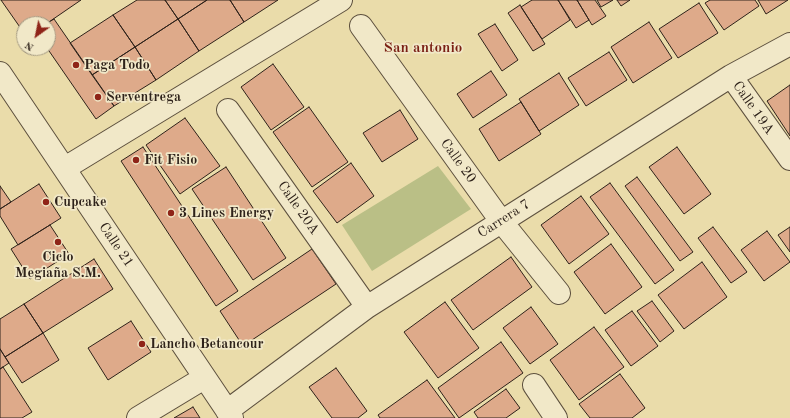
<!DOCTYPE html>
<meta charset="utf-8">
<style>
body{margin:0}
#map{position:relative;width:790px;height:418px;overflow:hidden;background:#eadcaa;font-family:"Old Standard TT",serif}
canvas{display:block}
.north{position:absolute;left:16px;top:16px;width:40px;height:40px;box-sizing:border-box;background:#f1e8c8;border:1px solid #a39982;border-radius:50%;rotate:213deg;font-size:11px;font-weight:700;line-height:16px;text-align:center;color:#2e221a}
.north::after{content:'';display:block;margin:auto;width:14px;height:18px;background:#8f2418;clip-path:polygon(50% 0,100% 100%,50% 72%,0 100%)}
</style>
<div id="map">
<canvas width="790" height="418"></canvas>
<div class="north">N</div>
</div>
<script>
const ctx = document.querySelector('canvas').getContext('2d');
ctx.lineJoin = 'round';
function fill(path, color) {
  ctx.fillStyle = color;
  ctx.fill(path, 'evenodd');
}
function toPath(rows) {
  const path = new Path2D();
  for (const r of rows) {
    path.moveTo(r[0], r[1]);
    for (let i = 2; i < r.length; i += 2) path.lineTo(r[i], r[i + 1]);
  }
  return path;
}
function stroke(path, color, width, dash) {
  ctx.strokeStyle = color;
  ctx.lineWidth = width;
  ctx.lineCap = dash ? 'butt' : 'round';
  ctx.setLineDash(dash || []);
  ctx.stroke(path);
}
function write(font, color, halo, rows, align = 'center') {
  ctx.font = font + ' "Old Standard TT",serif';
  ctx.lineWidth = 3.5;
  ctx.setLineDash([]);
  ctx.textBaseline = 'middle';
  ctx.strokeStyle = halo;
  ctx.fillStyle = color;
  for (const [text, x, y, turn = 0] of rows) {
    ctx.save();
    ctx.translate(x, y);
    ctx.rotate((+turn || 0) * Math.PI / 180);
    ctx.textAlign = isNaN(turn) ? turn : align;
    if (halo) ctx.strokeText(text, 0, 0);
    ctx.fillText(text, 0, 0);
    ctx.restore();
  }
}
fill(toPath([
 [438,166,471,209,372,271,342,225]
]), '#babf86');
const building = toPath([
 [1,0,81,0,46,24,24,24,24,33,1,0],
 [137,0,165,0,178,19,135,47,113,15,137,0],
 [165,0,207,0,178,19,165,0],
 [207,0,230,0,244,22,199,51,178,19,207,0],
 [230,0,278,0,244,22,230,0],
 [532,0,558,0,570,20,542,39,521,7,532,0],
 [558,0,577,0,589,20,576,28,558,0],
 [577,0,595,0,606,16,592,25,577,0],
 [597,0,613,0,601,7,597,0],
 [617,0,630,0,621,6,617,0],
 [710,0,755,0,759,6,724,30,705,3,710,0],
 [758,0,788,0,766,14,758,0],
 [699,3,718,33,678,58,659,29,699,3],
 [520,5,545,44,533,51,508,13,520,5],
 [113,15,135,47,92,75,70,43,113,15],
 [54,19,114,106,96,119,47,48,48,48,48,24,46,24,54,19],
 [178,19,199,51,156,80,135,47,178,19],
 [649,22,672,58,633,83,611,47,649,22],
 [495,24,518,60,502,71,478,34,495,24],
 [135,47,156,80,114,106,92,75,135,47],
 [609,52,627,80,586,106,568,78,609,52],
 [273,64,304,107,271,130,241,87,273,64],
 [491,71,507,95,473,118,457,94,491,71],
 [559,73,579,105,539,131,519,99,559,73],
 [790,85,790,136,767,101,790,85],
 [521,102,541,134,499,161,479,129,521,102],
 [309,107,348,162,312,187,273,132,309,107],
 [400,110,418,139,382,162,363,133,400,110],
 [185,118,220,166,180,194,146,145,185,118],
 [143,147,238,291,216,306,121,161,143,147],
 [677,147,711,194,684,214,649,167,677,147],
 [351,163,374,196,337,223,313,191,351,163],
 [226,167,286,258,253,280,192,189,226,167],
 [637,177,693,252,680,261,625,186,637,177],
 [610,183,674,270,655,284,590,197,610,183],
 [39,184,61,218,18,245,0,216,0,209,39,184],
 [0,186,11,202,0,209,0,186],
 [581,196,609,234,569,264,541,225,581,196],
 [50,225,69,254,30,279,11,249,50,225],
 [713,227,747,272,731,283,698,238,713,227],
 [790,227,790,252,778,235,790,227],
 [767,231,790,262,764,281,741,250,767,231],
 [611,244,642,287,605,314,574,272,611,244],
 [312,249,336,284,243,346,220,311,312,249],
 [511,257,532,287,473,330,451,300,511,257],
 [94,259,113,289,43,333,24,304,94,259],
 [702,262,727,297,684,329,658,295,702,262],
 [652,301,674,331,660,342,637,311,652,301],
 [445,302,479,348,438,378,404,332,445,302],
 [24,304,43,333,5,357,0,349,0,319,24,304],
 [531,307,558,344,530,364,503,328,531,307],
 [632,311,658,346,631,366,605,330,632,311],
 [131,321,151,352,108,380,88,348,131,321],
 [594,327,624,367,579,400,550,360,594,327],
 [43,333,59,360,22,383,5,357,43,333],
 [501,342,523,373,459,418,438,388,501,342],
 [0,349,9,363,0,369,0,349],
 [3,367,32,412,22,418,0,418,0,369,3,367],
 [336,368,367,411,358,418,332,418,309,387,336,368],
 [620,374,645,408,632,418,590,418,579,404,620,374],
 [427,380,455,418,380,418,378,415,427,380],
 [506,389,520,408,506,418,478,418,474,412,506,389],
 [193,407,200,418,174,418,193,407]
]);
fill(building, '#deaa8a');
stroke(building, '#2e221a', 1);
const minor = toPath([
 [361,26,501,221,559,293],
 [0,73,232,418],
 [731,76,790,159],
 [228,110,367,307],
 [65,168,341,0],
 [534,385,556,418],
 [227,411,367,307,731,76,790,44],
 [138,418,204,378]
]);
stroke(minor, '#5d503e', 24);
stroke(minor, '#f1e8c8', 22);
for (const [x, y, r, color] of [
 [76,65,4,"#8f2418"],
 [98,97,4,"#8f2418"],
 [136,160,4,"#8f2418"],
 [46,202,4,"#8f2418"],
 [171,213,4,"#8f2418"],
 [58,242,4,"#8f2418"],
 [142,344,4,"#8f2418"]
]) {
  const dot = new Path2D();
  dot.arc(x, y, r, 0, 2 * Math.PI);
  ctx.fillStyle = color;
  ctx.fill(dot);
  stroke(dot, '#f1e8c8', 1.5);
}
write('bold 14px', '#2e221a', '#f1e8c8', [
 ["Paga Todo",84,65],
 ["Serventrega",106,97],
 ["Fit Fisio",144,160],
 ["Cupcake",54,202],
 ["3 Lines Energy",179,213],
 ["Ciclo",58,257,"center"],
 ["Megiaña S.M.",58,273,"center"],
 ["Lancho Betancour",150,344]
], 'left');
write('14px', '#2e221a', '#f1e8c8', [
 ["Calle 19A",753,108,55],
 ["Calle 20",458,161,54],
 ["Calle 20A",298,208,55],
 ["Carrera 7",504,219,-33],
 ["Calle 21",116,245,56]
]);
write('bold 15px', '#7a1f14', '#f1e8c8', [
 ["San antonio",423,48]
]);
</script>
